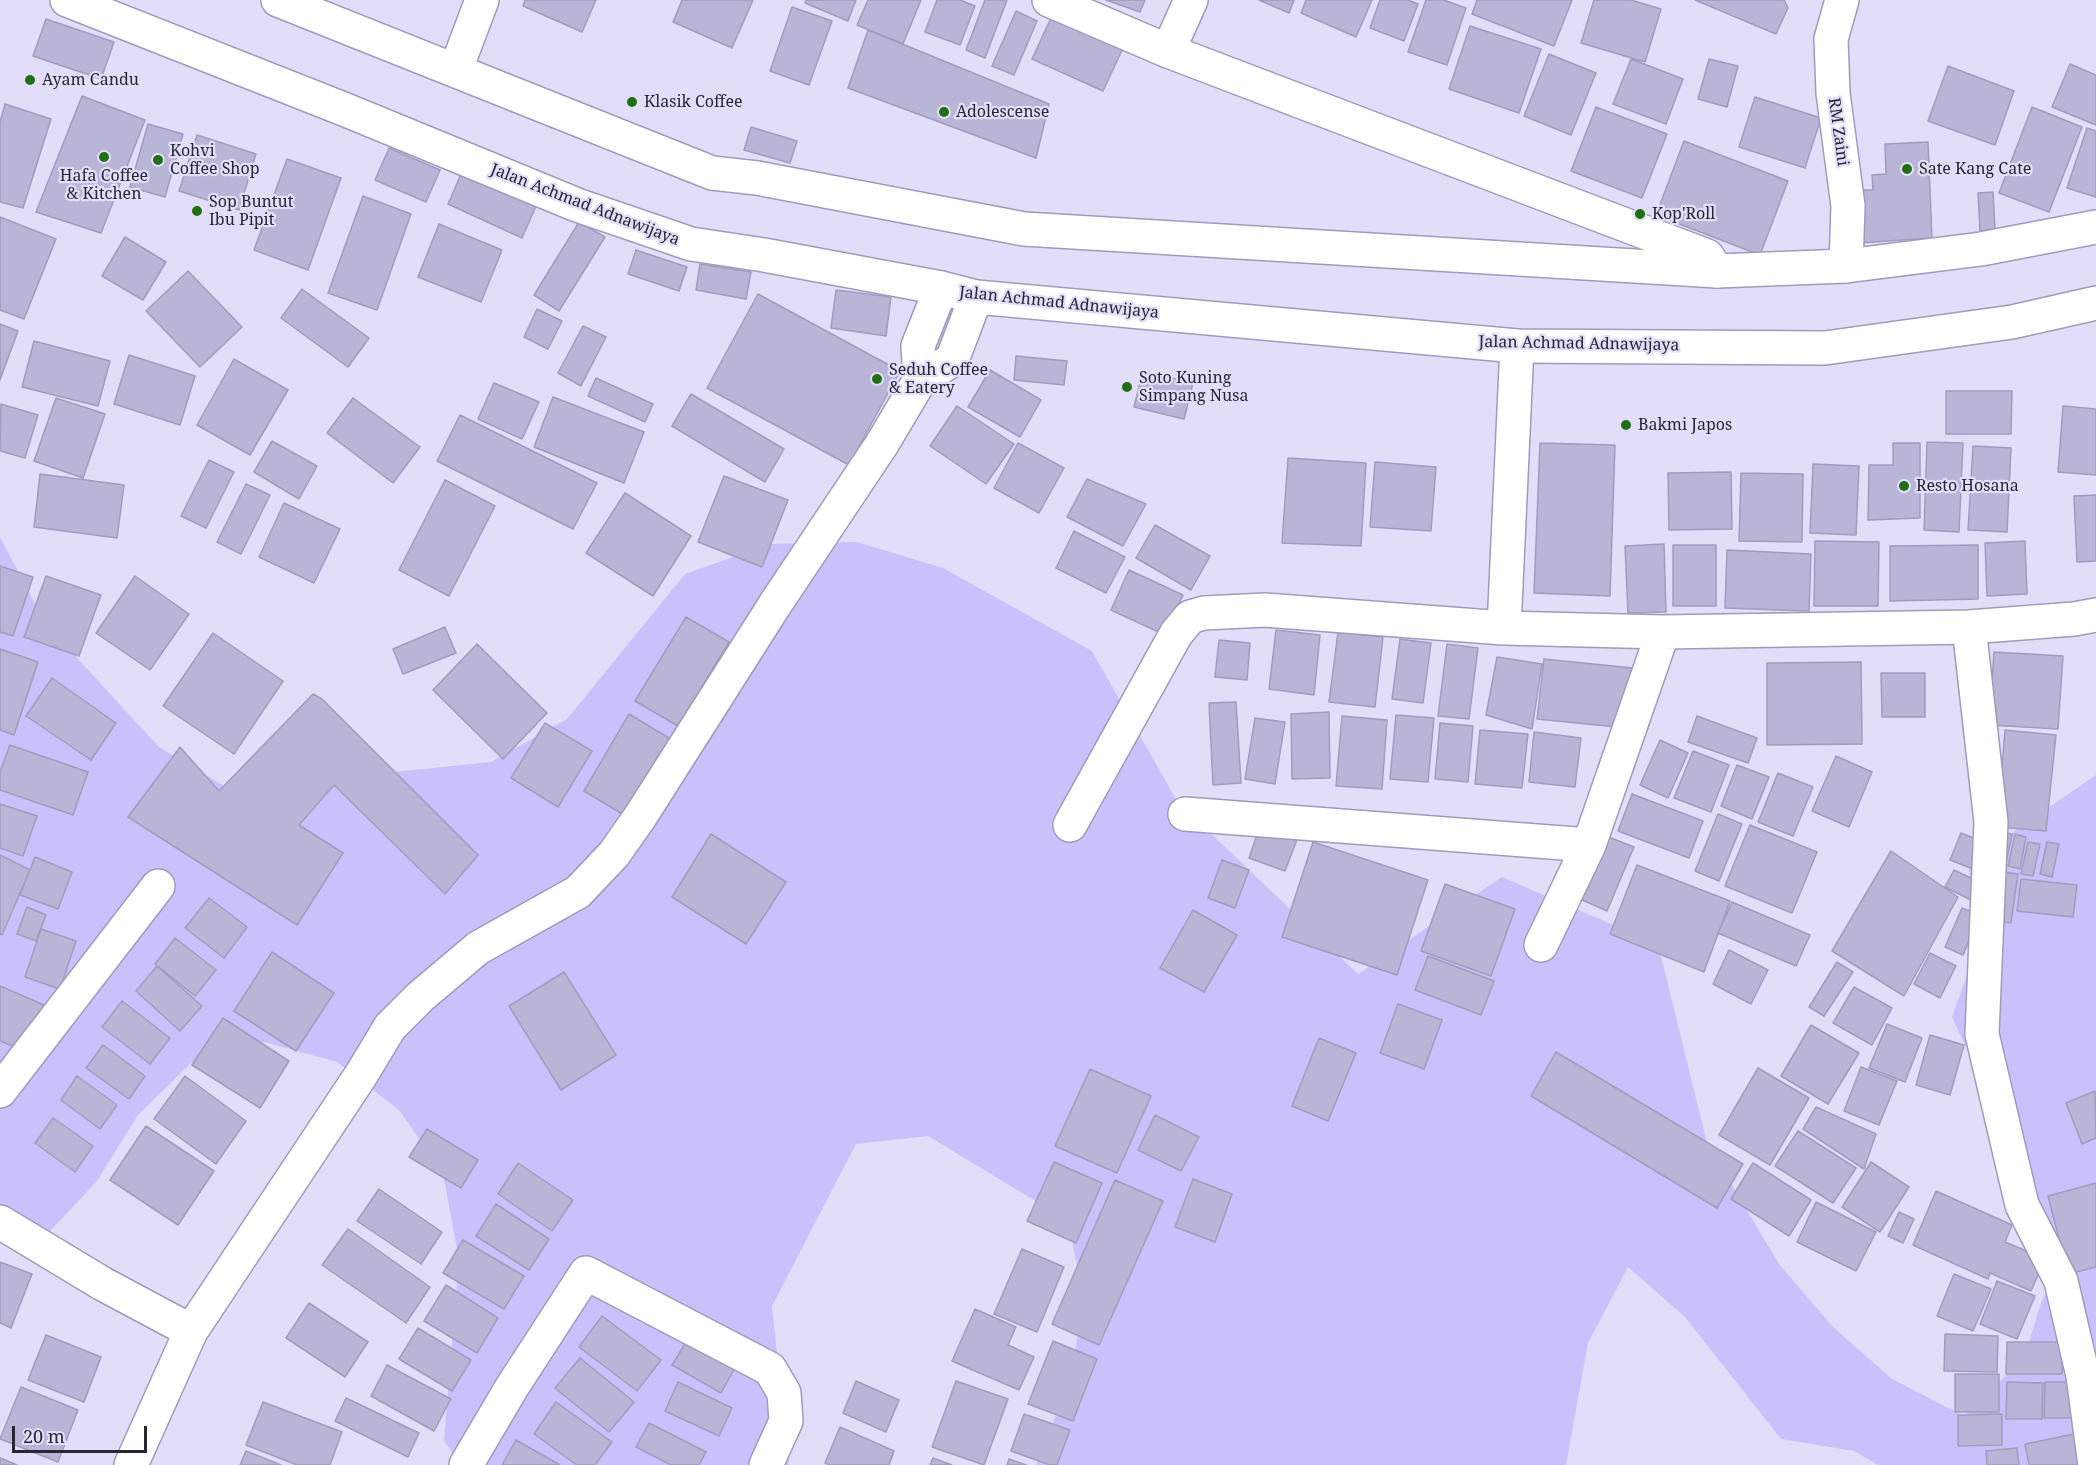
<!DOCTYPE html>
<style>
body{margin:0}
#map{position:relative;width:2096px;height:1465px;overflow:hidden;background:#e2defa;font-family:"Noto Serif",serif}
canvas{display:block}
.scale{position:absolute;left:12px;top:1426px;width:135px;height:27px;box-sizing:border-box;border:3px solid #272632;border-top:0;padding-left:8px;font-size:18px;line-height:21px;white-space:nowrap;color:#272632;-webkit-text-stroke:4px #e2defa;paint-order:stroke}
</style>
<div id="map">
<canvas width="2096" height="1465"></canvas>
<div class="scale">20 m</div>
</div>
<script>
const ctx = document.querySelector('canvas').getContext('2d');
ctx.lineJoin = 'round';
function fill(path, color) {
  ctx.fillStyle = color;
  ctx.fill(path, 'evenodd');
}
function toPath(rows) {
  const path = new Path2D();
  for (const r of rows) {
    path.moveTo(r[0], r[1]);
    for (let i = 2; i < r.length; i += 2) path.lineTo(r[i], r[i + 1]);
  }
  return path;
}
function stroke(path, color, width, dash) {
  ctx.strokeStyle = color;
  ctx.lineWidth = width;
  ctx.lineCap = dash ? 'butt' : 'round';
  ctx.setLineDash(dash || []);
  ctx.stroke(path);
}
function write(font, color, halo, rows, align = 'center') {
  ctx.font = font + ' "Noto Serif",serif';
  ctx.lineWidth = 4.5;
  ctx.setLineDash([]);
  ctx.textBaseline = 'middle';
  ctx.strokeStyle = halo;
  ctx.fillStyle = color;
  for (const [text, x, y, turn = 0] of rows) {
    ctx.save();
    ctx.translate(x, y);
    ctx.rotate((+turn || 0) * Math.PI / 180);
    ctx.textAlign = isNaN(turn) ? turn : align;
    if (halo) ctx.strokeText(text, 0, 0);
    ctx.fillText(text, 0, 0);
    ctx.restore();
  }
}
fill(toPath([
 [0,537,45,623,159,747,229,789,491,762,567,719,685,574,770,544,857,542,943,568,1092,651,1177,801,1358,974,1502,877,1658,944,1707,1143,1779,1264,1832,1326,1892,1379,1964,1416,2024,1358,2041,1303,2053,1278,2020,1163,1952,1017,1981,936,1971,888,1968,863,2096,775,2096,1465,1878,1465,1854,1451,1781,1439,1685,1317,1628,1267,1588,1343,1566,1465,1036,1465,1068,1385,1085,1300,1067,1220,928,1136,856,1144,772,1306,789,1465,462,1465,444,1441,459,1259,443,1174,400,1111,337,1062,264,1042,191,1063,138,1115,97,1181,41,1241,0,1237]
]), '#cac1fc');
const building = toPath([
 [525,0,596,0,582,32,523,6,525,0],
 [682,0,753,0,732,48,673,22,682,0],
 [806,0,856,0,848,21,805,3,806,0],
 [868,0,921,0,903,44,857,25,868,0],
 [937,0,960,0,975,6,960,45,925,32,937,0],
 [985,0,1007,0,985,58,966,50,985,0],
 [1106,0,1145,0,1140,12,1106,0],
 [1259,0,1294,0,1289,13,1259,0],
 [1306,0,1372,0,1356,37,1301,13,1306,0],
 [1380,0,1408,0,1418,4,1404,41,1370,28,1380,0],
 [1426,0,1444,0,1466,8,1447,65,1408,52,1426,0],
 [1477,0,1572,0,1554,46,1472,14,1477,0],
 [1594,0,1631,0,1661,9,1645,62,1581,43,1594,0],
 [1695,0,1784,0,1788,8,1776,34,1695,0],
 [792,7,832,21,809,85,770,71,792,7],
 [1016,11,1037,21,1014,75,992,66,1016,11],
 [1052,16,1123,48,1103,91,1032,59,1052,16],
 [46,19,114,42,101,79,33,56,46,19],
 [1470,26,1541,49,1519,113,1449,89,1470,26],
 [868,30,1049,104,1036,158,848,88,868,30],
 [1549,54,1596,73,1571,135,1524,116,1549,54],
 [1631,59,1683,79,1666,124,1613,104,1631,59],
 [1709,59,1738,66,1727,107,1698,99,1709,59],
 [2070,64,2096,75,2096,125,2052,107,2070,64],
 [1948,66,2014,91,1995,145,1928,121,1948,66],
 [82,96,145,120,101,233,36,212,82,96],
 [1755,97,1821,118,1805,168,1739,147,1755,97],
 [5,104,51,119,23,208,0,202,0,122,5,104],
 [1596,107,1667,134,1642,198,1571,171,1596,107],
 [2032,107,2082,127,2049,212,1999,193,2032,107],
 [148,124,183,134,165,197,130,187,148,124],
 [751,127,797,141,790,163,744,150,751,127],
 [2087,128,2096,131,2096,197,2067,188,2087,128],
 [197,135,256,154,239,210,179,191,197,135],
 [1684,141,1788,181,1760,255,1656,215,1684,141],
 [1928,142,1932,238,1859,243,1857,190,1873,190,1872,175,1886,174,1885,144,1928,142],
 [389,148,440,170,426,202,375,180,389,148],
 [287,159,341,178,308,270,254,250,287,159],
 [462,172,536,206,522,238,448,204,462,172],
 [1993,192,1995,229,1980,231,1978,193,1993,192],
 [363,196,411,214,377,310,328,293,363,196],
 [0,217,56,239,24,319,0,310,0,217],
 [579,222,605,237,559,311,534,295,579,222],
 [439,224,502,250,481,302,418,277,439,224],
 [125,237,166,262,143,300,102,276,125,237],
 [636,250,687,267,679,291,628,274,636,250],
 [700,264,751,272,746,299,696,290,700,264],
 [188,271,242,327,200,367,146,311,188,271],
 [302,289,369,338,348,367,281,318,302,289],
 [836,290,891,297,886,336,831,328,836,290],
 [758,294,900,371,849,465,707,388,758,294],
 [537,309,562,321,548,349,524,337,537,309],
 [0,324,18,331,0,380,0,324],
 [583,326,606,337,581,386,558,373,583,326],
 [34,341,110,361,98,406,22,387,34,341],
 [129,355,195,376,180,425,114,404,129,355],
 [1016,356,1067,361,1064,385,1014,380,1016,356],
 [234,359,288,390,250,455,197,425,234,359],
 [990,370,1041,400,1020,437,968,407,990,370],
 [1143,371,1193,383,1184,419,1134,407,1143,371],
 [596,378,653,404,645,422,588,396,596,378],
 [494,383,539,402,522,439,478,419,494,383],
 [1946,391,2012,391,2011,434,1946,434,1946,391],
 [691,394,784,449,765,482,672,426,691,394],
 [553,397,644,432,624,483,534,447,553,397],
 [56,398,105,414,83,478,34,461,56,398],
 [353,398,420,447,393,483,327,433,353,398],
 [1,404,38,415,25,458,0,451,1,404],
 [957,406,1014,444,986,484,930,446,957,406],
 [2063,406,2096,409,2096,475,2058,472,2063,406],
 [460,415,597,483,573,529,437,461,460,415],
 [272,441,317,466,299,499,254,472,272,441],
 [1927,442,1963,443,1959,532,1924,530,1927,442],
 [1018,443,1064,468,1039,513,994,488,1018,443],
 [1540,443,1615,445,1610,596,1534,593,1540,443],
 [1893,443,1920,443,1920,518,1868,520,1869,465,1893,465,1893,443],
 [1973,446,2011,448,2007,532,1968,530,1973,446],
 [1288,458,1366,463,1361,546,1282,543,1288,458],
 [209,460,234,472,206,528,181,516,209,460],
 [1375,462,1436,467,1431,531,1370,527,1375,462],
 [1813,464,1859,466,1856,535,1810,533,1813,464],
 [1731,472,1732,529,1669,530,1668,473,1731,472],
 [1741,473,1803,474,1802,542,1739,541,1741,473],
 [40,474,124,485,117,538,34,527,40,474],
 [724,476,788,500,762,567,698,542,724,476],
 [1087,479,1146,504,1123,546,1067,517,1087,479],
 [445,480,495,506,449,596,399,570,445,480],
 [246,484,270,495,241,554,217,542,246,484],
 [625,493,691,536,653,596,586,553,625,493],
 [2096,495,2096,561,2077,562,2074,496,2096,495],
 [284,503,340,529,314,583,259,557,284,503],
 [1155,525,1210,556,1191,590,1136,558,1155,525],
 [1074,531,1125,557,1106,593,1056,568,1074,531],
 [1815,541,1879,542,1878,606,1814,606,1815,541],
 [2025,541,2027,594,1987,596,1985,543,2025,541],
 [1664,544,1666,612,1628,613,1625,546,1664,544],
 [1673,545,1716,545,1716,606,1673,606,1673,545],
 [1978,545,1978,599,1890,601,1890,546,1978,545],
 [1727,550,1811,554,1809,611,1725,608,1727,550],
 [0,566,33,577,13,636,0,632,0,566],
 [1129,570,1183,595,1165,635,1111,610,1129,570],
 [46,576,101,595,79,656,24,637,46,576],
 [135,576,189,614,150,670,96,633,135,576],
 [686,617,729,642,678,726,635,701,686,617],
 [445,627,456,653,403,674,393,649,445,627],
 [1276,630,1320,635,1314,695,1269,689,1276,630],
 [1338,632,1383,637,1375,707,1329,702,1338,632],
 [213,633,283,681,234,754,163,706,213,633],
 [1400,639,1431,643,1423,703,1392,699,1400,639],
 [1219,640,1250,643,1247,680,1215,677,1219,640],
 [477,644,547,713,503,759,433,690,477,644],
 [1447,644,1478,648,1469,719,1438,716,1447,644],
 [0,649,38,662,14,735,0,730,0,649],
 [1994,652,2063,656,2058,729,1989,725,1994,652],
 [1497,657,1542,664,1532,729,1486,715,1497,657],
 [1544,659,1633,668,1627,728,1537,719,1544,659],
 [1861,662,1862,744,1767,745,1767,663,1861,662],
 [1881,673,1925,673,1925,717,1882,717,1881,673],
 [52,678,116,723,91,760,26,716,52,678],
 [313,694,322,699,478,855,445,894,334,785,299,825,343,853,297,925,128,817,180,747,219,791,313,694],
 [1236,702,1241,783,1213,785,1209,703,1236,702],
 [1329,712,1330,778,1292,779,1291,714,1329,712],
 [629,714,674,741,629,818,584,791,629,714],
 [1396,715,1434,718,1428,782,1390,779,1396,715],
 [1342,716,1387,720,1382,789,1336,786,1342,716],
 [1697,716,1757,738,1748,763,1688,742,1697,716],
 [1255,718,1285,722,1275,784,1245,779,1255,718],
 [545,723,592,751,558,807,511,778,545,723],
 [1440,723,1473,726,1468,782,1435,779,1440,723],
 [1480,730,1528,734,1522,788,1475,784,1480,730],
 [2005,730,2056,735,2046,831,1997,827,2005,730],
 [1534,732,1581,738,1575,787,1529,782,1534,732],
 [1660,740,1688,753,1668,798,1640,785,1660,740],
 [10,745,88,772,73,815,0,790,0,772,10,745],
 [1693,751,1729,765,1711,812,1674,798,1693,751],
 [1836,756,1872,772,1849,827,1812,811,1836,756],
 [1737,765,1769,777,1752,819,1721,806,1737,765],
 [1778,773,1813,787,1793,836,1758,822,1778,773],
 [1632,794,1703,821,1689,858,1618,831,1632,794],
 [0,804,37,816,23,856,0,848,0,804],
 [1718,814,1742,824,1719,881,1695,871,1718,814],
 [1261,823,1298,837,1285,871,1249,858,1261,823],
 [1750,825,1817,852,1792,913,1725,886,1750,825],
 [2001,832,2012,834,2005,867,2001,832],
 [1961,833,1984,842,1973,869,1950,860,1961,833],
 [711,834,786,882,746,944,672,897,711,834],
 [2015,834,2026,837,2020,869,2008,866,2015,834],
 [1606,836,1634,847,1607,911,1580,899,1606,836],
 [1313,842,1428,880,1397,975,1282,937,1313,842],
 [2028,842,2040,844,2033,876,2021,874,2028,842],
 [2047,842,2059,844,2052,877,2040,874,2047,842],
 [1891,851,1958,897,1904,996,1832,951,1891,851],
 [0,855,30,870,2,935,0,934,0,855],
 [35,857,72,872,58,909,20,895,35,857],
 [1222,860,1249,870,1235,908,1208,898,1222,860],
 [1637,865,1730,901,1704,972,1610,934,1637,865],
 [1954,870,1983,884,1975,902,1945,887,1954,870],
 [1997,871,2018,874,2011,923,1990,921,1997,871],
 [2021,879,2077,885,2073,917,2017,911,2021,879],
 [1445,884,1515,909,1491,976,1421,951,1445,884],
 [209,898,247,927,224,958,185,928,209,898],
 [1732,902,1810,935,1796,966,1718,933,1732,902],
 [27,907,46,915,36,941,17,934,27,907],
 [1962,908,1980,915,1963,955,1945,947,1962,908],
 [1193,910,1237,935,1204,992,1160,968,1193,910],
 [41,929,76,941,60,989,25,977,41,929],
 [175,938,216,970,195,996,155,964,175,938],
 [1729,950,1768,970,1751,1004,1713,984,1729,950],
 [272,952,334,993,296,1051,234,1011,272,952],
 [1930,953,1956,966,1940,998,1914,984,1930,953],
 [1428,956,1494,981,1481,1015,1415,990,1428,956],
 [1837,962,1853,972,1824,1016,1809,1007,1837,962],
 [157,966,202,1006,180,1031,136,991,157,966],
 [564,972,616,1055,561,1090,509,1006,564,972],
 [0,986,44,1005,24,1051,0,1041,0,986],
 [1854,987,1892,1008,1872,1045,1833,1023,1854,987],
 [122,1001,170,1038,150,1064,102,1027,122,1001],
 [1398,1004,1442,1020,1424,1069,1380,1053,1398,1004],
 [223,1018,289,1061,260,1108,192,1065,223,1018],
 [1887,1024,1922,1038,1905,1082,1869,1068,1887,1024],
 [1811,1025,1859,1053,1828,1104,1781,1076,1811,1025],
 [1930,1035,1964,1045,1950,1095,1916,1085,1930,1035],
 [1319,1038,1356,1053,1328,1121,1292,1106,1319,1038],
 [103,1045,145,1076,129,1099,86,1068,103,1045],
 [1556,1052,1743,1164,1717,1208,1531,1096,1556,1052],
 [1861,1067,1897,1081,1879,1125,1844,1111,1861,1067],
 [1758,1068,1809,1098,1770,1165,1719,1135,1758,1068],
 [1090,1069,1151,1096,1117,1173,1055,1146,1090,1069],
 [77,1076,117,1105,100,1129,61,1100,77,1076],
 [185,1076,246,1121,216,1164,154,1119,185,1076],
 [2095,1091,2096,1138,2082,1144,2066,1103,2095,1091],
 [1816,1107,1876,1134,1864,1169,1803,1129,1816,1107],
 [1155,1115,1199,1137,1181,1171,1138,1150,1155,1115],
 [53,1118,93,1146,75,1172,35,1143,53,1118],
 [146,1126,214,1171,178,1225,110,1180,146,1126],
 [427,1129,478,1160,461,1188,409,1157,427,1129],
 [1798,1131,1856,1168,1833,1203,1775,1166,1798,1131],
 [1054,1162,1102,1183,1076,1243,1027,1221,1054,1162],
 [1871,1162,1909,1187,1880,1232,1842,1207,1871,1162],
 [518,1163,573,1200,552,1231,498,1194,518,1163],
 [1753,1163,1811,1200,1789,1236,1731,1199,1753,1163],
 [1193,1179,1232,1194,1215,1242,1175,1227,1193,1179],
 [1115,1180,1163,1201,1099,1345,1052,1324,1115,1180],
 [2096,1183,2096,1267,2068,1274,2048,1196,2096,1183],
 [379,1189,442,1232,421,1264,357,1221,379,1189],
 [1936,1191,2012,1225,2005,1242,2045,1259,2031,1291,1990,1273,1988,1279,1913,1245,1936,1191],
 [1816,1202,1876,1232,1856,1271,1797,1242,1816,1202],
 [496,1204,549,1239,529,1270,476,1236,496,1204],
 [1899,1212,1914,1219,1903,1243,1888,1236,1899,1212],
 [348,1229,430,1287,406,1323,322,1265,348,1229],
 [463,1240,524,1276,504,1309,443,1273,463,1240],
 [1022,1249,1064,1267,1037,1332,994,1314,1022,1249],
 [0,1262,32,1274,11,1328,0,1323,0,1262],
 [1954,1274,1991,1289,1973,1331,1937,1316,1954,1274],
 [1997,1281,2035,1296,2017,1339,1980,1324,1997,1281],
 [446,1285,498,1318,477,1353,424,1321,446,1285],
 [309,1303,368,1342,345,1377,286,1338,309,1303],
 [975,1309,1016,1327,1008,1345,1034,1357,1019,1390,952,1361,975,1309],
 [602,1316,661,1360,637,1391,579,1347,602,1316],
 [418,1328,471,1360,452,1391,399,1359,418,1328],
 [1945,1334,1998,1336,1997,1372,1944,1371,1945,1334],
 [46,1335,101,1357,84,1402,28,1380,46,1335],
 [688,1339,736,1366,721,1393,672,1365,688,1339],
 [1053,1341,1097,1359,1073,1421,1028,1404,1053,1341],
 [2007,1342,2063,1342,2062,1374,2006,1374,2007,1342],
 [580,1358,634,1402,609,1432,555,1388,580,1358],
 [387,1365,451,1399,434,1431,371,1396,387,1365],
 [1955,1374,1999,1374,1999,1412,1955,1412,1955,1374],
 [856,1381,899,1400,886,1432,843,1413,856,1381],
 [956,1381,1008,1399,984,1465,932,1447,956,1381],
 [678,1382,732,1408,719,1436,665,1411,678,1382],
 [2007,1382,2043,1383,2042,1419,2006,1419,2007,1382],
 [2045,1382,2080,1382,2080,1418,2044,1418,2045,1382],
 [21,1387,78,1410,58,1462,0,1439,21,1387],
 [346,1398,419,1433,408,1457,335,1421,346,1398],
 [263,1402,342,1432,330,1465,297,1465,246,1445,263,1402],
 [556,1402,612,1442,595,1465,577,1465,534,1434,556,1402],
 [1024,1414,1070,1430,1057,1465,1050,1465,1011,1451,1024,1414],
 [2002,1414,2002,1445,1958,1446,1958,1415,2002,1414],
 [649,1423,706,1452,699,1465,671,1465,636,1447,649,1423],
 [840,1427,894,1451,889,1465,829,1465,825,1463,840,1427],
 [2079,1433,2085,1465,2029,1465,2025,1444,2079,1433],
 [516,1440,560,1465,502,1465,516,1440],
 [2017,1448,2019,1465,1987,1465,1986,1451,2017,1448],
 [246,1451,281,1465,240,1465,246,1451],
 [0,1458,17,1465,0,1465,0,1458],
 [933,1458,952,1465,930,1465,933,1458],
 [1009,1459,1026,1465,1007,1465,1009,1459]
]);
fill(building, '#b9b5d6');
stroke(building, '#a19cbd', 1.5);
const minor = toPath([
 [1049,0,1168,51,1707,256,1717,271],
 [1842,0,1831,39,1833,93,1848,206,1846,266],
 [1168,51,1191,0],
 [456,69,482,0],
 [920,380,918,346,941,288],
 [1969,627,1991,822,1982,1034,2022,1205,2061,1281,2083,1376,2095,1465],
 [1504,628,1517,346],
 [1185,814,1589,845,1663,632],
 [1070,825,1176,634,1190,617,1204,613,1265,610,1504,628,1663,632,1969,627,2074,619,2096,615],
 [1541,945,1589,845],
 [0,1091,158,886],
 [0,1222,103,1284,191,1331],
 [131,1465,191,1331,361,1075,390,1027,420,997,478,948,578,892,614,854,640,817,774,606,882,444,920,380,952,360,976,297],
 [466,1465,512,1387,586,1273,770,1369,784,1393,786,1421,766,1465]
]);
const major = toPath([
 [67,0,346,110,577,205,691,244,764,255,941,288,976,297,1517,346,1825,348,2012,322,2096,303],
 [278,0,712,173,757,178,1024,229,1717,271,1846,266,1981,249,2096,227]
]);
stroke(minor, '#9f9bbb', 36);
stroke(major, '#9f9bbb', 36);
stroke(minor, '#fff', 33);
stroke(major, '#fff', 33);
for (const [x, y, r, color] of [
 [30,80,6,"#216f14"],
 [632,102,6,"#216f14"],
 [944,112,6,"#216f14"],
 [104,157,6,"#216f14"],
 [158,160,6,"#216f14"],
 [1907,169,6,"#216f14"],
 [197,211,6,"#216f14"],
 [1640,214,6,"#216f14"],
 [877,379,6,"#216f14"],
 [1127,387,6,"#216f14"],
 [1626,425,6,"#216f14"],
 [1904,486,6,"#216f14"]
]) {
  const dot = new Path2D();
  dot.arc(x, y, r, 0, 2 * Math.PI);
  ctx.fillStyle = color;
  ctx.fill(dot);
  stroke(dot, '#e2defa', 2);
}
write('16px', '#272632', '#e2defa', [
 ["Ayam Candu",42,80],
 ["Klasik Coffee",644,102],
 ["Adolescense",956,112],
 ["Kohvi",170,151],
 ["Coffee Shop",170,169],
 ["Sate Kang Cate",1919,169],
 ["Hafa Coffee",104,176,"center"],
 ["& Kitchen",104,194,"center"],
 ["Sop Buntut",209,202],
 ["Ibu Pipit",209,220],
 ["Kop'Roll",1652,214],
 ["Seduh Coffee",889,370],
 ["& Eatery",889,388],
 ["Soto Kuning",1139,378],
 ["Simpang Nusa",1139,396],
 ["Bakmi Japos",1638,425],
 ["Resto Hosana",1916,486]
], 'left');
write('16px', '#272632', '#e2defa', [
 ["RM Zaini",1838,132,82],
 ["Jalan Achmad Adnawijaya",585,205,21],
 ["Jalan Achmad Adnawijaya",1059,303,6],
 ["Jalan Achmad Adnawijaya",1579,344,1]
]);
</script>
